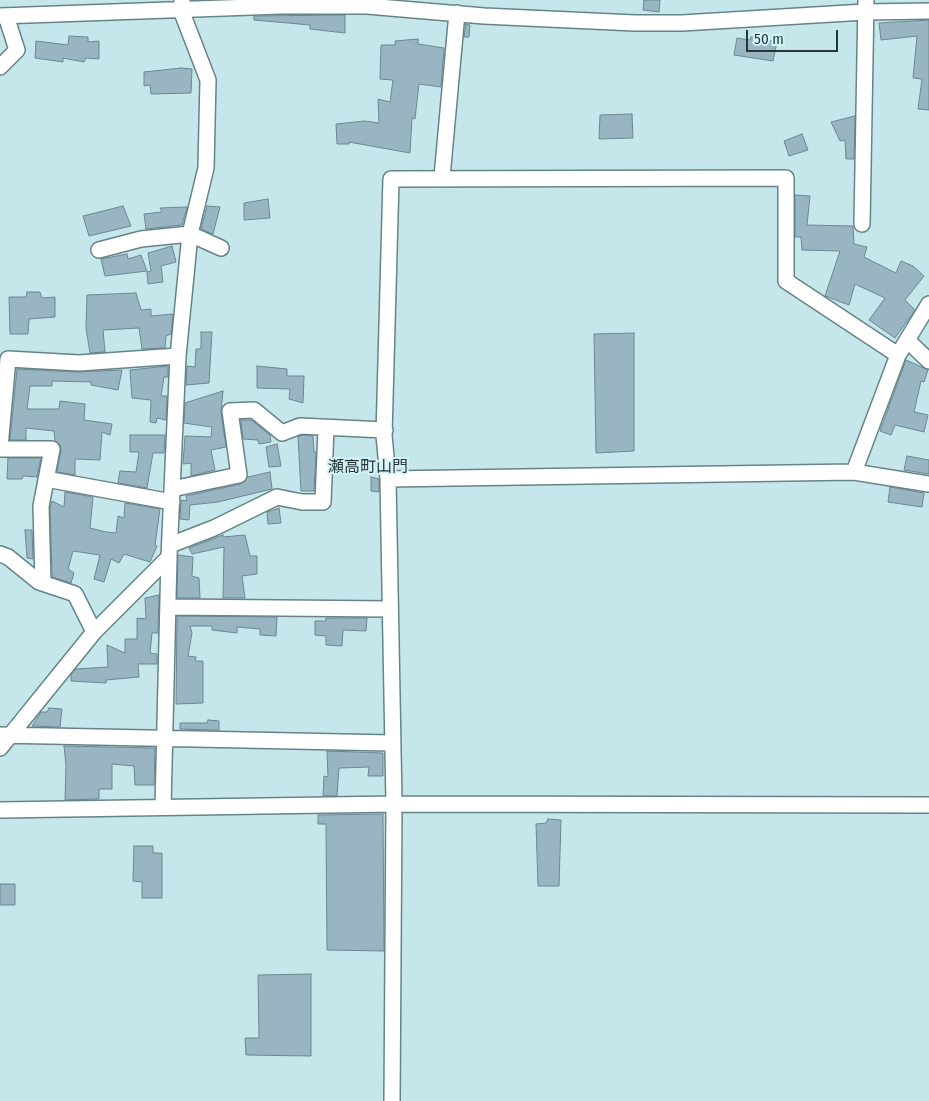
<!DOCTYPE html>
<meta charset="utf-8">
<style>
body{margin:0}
#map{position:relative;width:929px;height:1101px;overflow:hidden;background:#c5e7eb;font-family:"Fira Sans Condensed",sans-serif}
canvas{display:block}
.scale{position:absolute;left:746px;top:30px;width:92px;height:22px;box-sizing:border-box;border:2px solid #283638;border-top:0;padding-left:6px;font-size:15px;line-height:18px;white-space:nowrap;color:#283638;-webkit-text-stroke:4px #d2f4f9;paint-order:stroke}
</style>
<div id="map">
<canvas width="929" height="1101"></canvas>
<div class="scale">50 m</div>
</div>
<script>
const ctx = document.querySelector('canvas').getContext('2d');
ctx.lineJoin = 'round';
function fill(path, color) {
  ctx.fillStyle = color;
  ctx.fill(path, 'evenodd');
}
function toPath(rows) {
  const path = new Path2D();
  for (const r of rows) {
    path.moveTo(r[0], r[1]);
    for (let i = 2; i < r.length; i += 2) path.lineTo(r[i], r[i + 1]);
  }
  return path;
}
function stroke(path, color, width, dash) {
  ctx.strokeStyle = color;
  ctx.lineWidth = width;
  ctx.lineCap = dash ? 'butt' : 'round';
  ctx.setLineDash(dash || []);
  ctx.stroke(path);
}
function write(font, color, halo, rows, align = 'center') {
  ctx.font = font + ' "Fira Sans Condensed","Noto Sans JP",sans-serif';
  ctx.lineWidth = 4;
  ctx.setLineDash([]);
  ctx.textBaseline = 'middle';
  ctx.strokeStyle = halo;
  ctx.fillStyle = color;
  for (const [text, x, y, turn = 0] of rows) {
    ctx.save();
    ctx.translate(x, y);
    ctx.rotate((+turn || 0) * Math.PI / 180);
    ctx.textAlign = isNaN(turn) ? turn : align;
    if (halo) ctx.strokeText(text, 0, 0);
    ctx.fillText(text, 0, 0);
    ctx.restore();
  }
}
const building = toPath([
 [644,0,660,0,659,12,643,10,644,0],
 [345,15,345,33,310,29,310,25,254,20,254,16,345,15],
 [929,20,929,110,918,109,922,79,913,78,917,36,881,40,879,23,929,20],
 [466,24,470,25,469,37,464,37,466,24],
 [69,36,88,37,88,42,99,41,99,59,86,58,84,62,63,58,63,62,35,58,36,41,68,45,69,36],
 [751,37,777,42,773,61,734,55,737,38,750,40,751,37],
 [418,39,418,44,444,48,441,87,419,84,415,119,412,118,410,153,349,142,349,144,337,144,336,124,365,121,379,123,378,99,390,102,393,80,380,79,381,45,395,45,395,41,418,39],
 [181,68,192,69,191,93,151,94,150,85,144,86,144,72,181,68],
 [632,114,633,138,599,139,600,115,632,114],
 [855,116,854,159,846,159,845,140,840,141,831,122,855,116],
 [802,134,808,150,789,156,784,141,802,134],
 [795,195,810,196,807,225,853,226,854,244,867,247,864,257,896,273,901,261,913,266,924,276,905,300,915,310,895,338,869,320,885,298,855,284,849,305,825,296,840,251,802,250,801,237,795,237,795,195],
 [268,199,270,218,244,220,244,203,268,199],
 [123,206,131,226,89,236,83,216,123,206],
 [207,206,220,207,213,234,201,229,207,206],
 [187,207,182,225,146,229,144,214,162,212,160,208,187,207],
 [172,246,176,262,161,266,163,282,148,284,147,272,151,271,148,253,172,246],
 [127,254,128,259,141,255,147,271,105,276,101,259,127,254],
 [27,292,40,292,42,298,55,297,55,317,29,319,28,334,10,334,9,297,26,297,27,292],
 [136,293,141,310,151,309,151,316,173,314,171,334,166,336,165,348,142,349,139,328,103,330,105,352,90,353,86,328,87,295,136,293],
 [201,332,212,332,209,383,186,385,187,366,195,367,196,349,201,349,201,332],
 [634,333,634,451,596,453,594,334,634,333],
 [906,360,928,370,924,382,921,381,914,412,928,415,924,432,895,425,891,435,880,431,906,360],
 [168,366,168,377,164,377,161,396,167,396,166,420,157,418,156,423,150,422,151,400,132,398,130,370,168,366],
 [257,366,287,369,287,376,304,376,303,403,289,399,290,389,257,388,257,366],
 [17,369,78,372,122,370,118,390,91,385,91,382,52,381,52,386,30,386,27,409,59,409,60,401,85,404,84,420,112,424,110,435,102,432,100,460,75,459,75,475,57,472,61,450,60,445,55,441,54,431,26,428,26,440,10,440,17,369],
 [223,391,221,412,226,447,211,450,215,470,191,476,191,463,183,464,185,436,211,437,212,427,184,423,185,403,223,391],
 [241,420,251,420,270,435,271,442,259,444,258,440,243,439,241,420],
 [130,435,165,435,164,453,153,453,147,488,118,483,120,471,136,472,139,452,130,452,130,435],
 [302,435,313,436,314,452,316,452,314,491,301,491,298,437,302,435],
 [277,444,281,466,269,467,266,447,277,444],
 [907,456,929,460,929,474,904,470,907,456],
 [8,458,41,458,37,477,23,476,22,479,7,479,8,458],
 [270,472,272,489,218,502,190,505,189,520,180,519,181,500,187,501,186,496,241,484,248,477,270,472],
 [371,477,379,479,379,492,371,491,371,477],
 [890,487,924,493,922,507,888,502,890,487],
 [65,492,93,497,90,528,106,532,116,533,118,516,124,518,125,503,160,509,155,545,157,546,150,562,124,554,119,563,111,559,104,582,94,579,100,555,73,551,68,569,74,573,71,583,52,577,50,508,52,501,64,507,65,492],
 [279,508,281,523,268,524,267,512,279,508],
 [25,530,32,530,33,559,27,558,25,530],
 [223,535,223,537,245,535,250,556,257,556,257,574,242,576,245,598,223,598,224,547,192,554,189,548,223,535],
 [178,555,193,557,192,576,199,578,200,598,177,598,178,555],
 [159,595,158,633,152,633,150,653,157,654,157,664,138,664,139,677,106,680,106,683,71,681,71,675,76,669,108,667,107,645,125,653,125,639,137,639,137,618,146,619,145,598,159,595],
 [177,616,277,617,276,636,260,635,260,629,237,627,237,633,212,630,212,626,190,626,192,633,188,656,196,657,195,661,203,661,203,703,176,704,177,616],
 [326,618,367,618,366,631,343,630,342,646,326,645,326,636,315,635,315,621,326,621,326,618],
 [49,708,62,709,60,727,32,726,41,712,47,712,49,708],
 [208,720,219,721,219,730,180,729,180,723,207,723,208,720],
 [64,746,155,748,154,785,135,785,134,766,112,764,112,789,99,789,99,799,65,800,66,765,64,746],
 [327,751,383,753,383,776,368,776,369,767,339,768,337,796,323,796,324,776,328,777,327,751],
 [383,814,384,951,327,950,326,824,318,824,318,815,383,814],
 [548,819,561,820,559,886,538,886,536,824,546,823,548,819],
 [134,846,153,846,153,853,162,853,162,898,142,898,142,882,133,881,134,846],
 [0,884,15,884,15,905,0,905,0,884],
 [311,974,311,1056,246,1055,245,1038,259,1038,258,975,311,974]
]);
fill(building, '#98b5c1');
stroke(building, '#6b8792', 1);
const minor = toPath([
 [0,16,280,6,367,6,484,16,635,23,682,23,865,12,929,11],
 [0,67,17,50,6,16],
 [442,177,457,13],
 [862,224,866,0],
 [99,250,141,239,190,234,221,248],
 [907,340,929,361],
 [0,447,8,359,79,363,178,356],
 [0,449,52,449,41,506,43,583],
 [854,472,898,355,929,304],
 [46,479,172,502],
 [388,479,854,472,929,484],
 [172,489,239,475,230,411,254,410,282,433,300,426,385,430],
 [170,545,214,528,277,497,302,502,323,502,326,428],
 [0,554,8,557,39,582,75,594,94,632],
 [168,607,390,609],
 [0,735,391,743],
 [0,748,94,632,169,557],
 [163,807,169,557,178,356,190,234,206,168,208,80,181,10,182,1],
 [0,810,394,804,929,805],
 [392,1101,394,804,388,479,384,435,391,179,786,178,786,281,898,355]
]);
stroke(minor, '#658488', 18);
stroke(minor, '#fff', 15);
write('16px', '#283638', '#d2f4f9', [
 ["瀬高町山門",368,468]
]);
</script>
